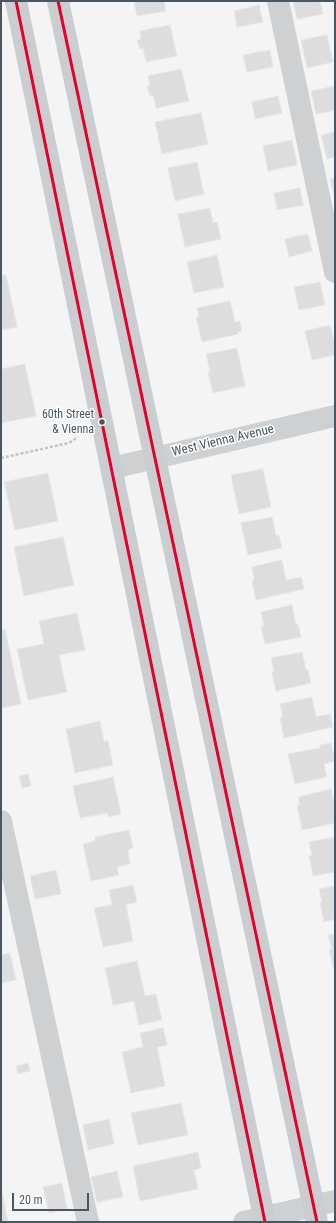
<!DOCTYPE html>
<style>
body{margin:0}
#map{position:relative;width:336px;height:1223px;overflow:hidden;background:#f4f4f4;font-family:"Roboto Condensed",sans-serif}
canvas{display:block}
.frame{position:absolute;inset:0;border:2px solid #4a5661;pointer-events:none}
.scale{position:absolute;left:12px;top:1193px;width:77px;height:18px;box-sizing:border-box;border:2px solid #4a5661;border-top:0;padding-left:5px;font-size:12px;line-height:14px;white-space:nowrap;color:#4a5661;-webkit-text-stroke:3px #fff;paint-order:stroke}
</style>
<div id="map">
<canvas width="336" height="1223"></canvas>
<div class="frame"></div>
<div class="scale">20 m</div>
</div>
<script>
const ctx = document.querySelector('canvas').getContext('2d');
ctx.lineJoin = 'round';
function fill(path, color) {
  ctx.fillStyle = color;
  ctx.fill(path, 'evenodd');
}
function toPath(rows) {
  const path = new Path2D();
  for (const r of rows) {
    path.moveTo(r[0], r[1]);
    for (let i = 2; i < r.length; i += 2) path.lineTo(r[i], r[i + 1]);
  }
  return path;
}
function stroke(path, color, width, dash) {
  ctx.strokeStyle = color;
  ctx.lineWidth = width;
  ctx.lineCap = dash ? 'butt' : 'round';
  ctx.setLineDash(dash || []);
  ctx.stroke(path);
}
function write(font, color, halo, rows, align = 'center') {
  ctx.font = font + ' "Roboto Condensed",sans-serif';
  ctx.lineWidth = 3;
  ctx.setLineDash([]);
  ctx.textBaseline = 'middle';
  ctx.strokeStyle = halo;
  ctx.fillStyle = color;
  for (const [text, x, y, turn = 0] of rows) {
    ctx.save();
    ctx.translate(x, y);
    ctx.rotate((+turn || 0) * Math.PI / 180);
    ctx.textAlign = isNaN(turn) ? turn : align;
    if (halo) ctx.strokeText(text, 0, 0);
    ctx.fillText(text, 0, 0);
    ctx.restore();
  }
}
const building = toPath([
 [134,1,164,1,166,11,137,16,134,1],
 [293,1,320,1,323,14,297,19,293,1],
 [259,5,263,22,237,27,234,11,259,5],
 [170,25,177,56,146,62,143,48,140,49,137,40,141,39,140,31,170,25],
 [327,35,333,62,307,68,301,40,327,35],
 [270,50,273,67,247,72,243,55,270,50],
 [181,69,189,101,156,108,153,95,150,96,147,86,150,85,148,76,181,69],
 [335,86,335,110,316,114,311,91,335,86],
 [278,96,282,113,255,119,252,102,278,96],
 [201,113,208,144,162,154,155,122,201,113],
 [335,132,335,157,327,159,321,135,335,132],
 [292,140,297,165,268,171,263,146,292,140],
 [197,162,204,194,175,201,168,168,197,162],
 [335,178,335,199,330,179,335,178],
 [300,188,303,205,277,210,274,193,300,188],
 [210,208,213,223,217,222,221,239,185,247,178,214,210,208],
 [308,234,312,251,289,257,285,239,308,234],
 [217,255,224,287,194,293,187,262,217,255],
 [6,275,17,327,1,330,1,276,6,275],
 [320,282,325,305,299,310,294,287,320,282],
 [230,301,235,322,240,321,242,331,238,332,238,334,202,342,196,317,199,317,197,308,230,301],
 [330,325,335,346,335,355,312,360,305,331,330,325],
 [237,348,245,386,213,393,208,372,210,371,206,354,237,348],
 [25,364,36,416,1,423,1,369,25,364],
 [263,469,271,507,239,514,231,475,263,469],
 [48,473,58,521,15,530,4,482,48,473],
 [272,517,276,536,279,535,282,548,248,555,241,523,272,517],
 [63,537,74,585,24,596,14,547,63,537],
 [282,560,286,580,301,577,304,589,256,600,252,581,254,580,252,567,282,560],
 [292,605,296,625,298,624,301,637,265,644,261,626,264,626,261,612,292,605],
 [77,613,85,650,59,655,67,692,28,700,17,649,44,644,39,621,77,613],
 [5,629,21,704,1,708,1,630,5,629],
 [302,652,306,670,308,670,311,683,276,691,272,672,274,671,271,658,302,652],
 [312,697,316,717,330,714,333,727,284,738,280,717,283,717,280,704,312,697],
 [100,721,104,742,108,741,113,765,75,773,66,729,100,721],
 [331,743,335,761,324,764,327,777,295,784,288,754,320,748,320,745,331,743],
 [28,774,31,786,22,788,19,776,28,774],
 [113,777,121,814,108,817,108,813,80,818,73,786,113,777],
 [331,789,335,806,335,823,302,830,297,805,300,805,298,797,331,789],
 [129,830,133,848,128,850,130,864,117,867,119,875,91,881,83,844,95,841,95,837,129,830],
 [335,837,335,872,313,876,309,856,312,855,309,842,335,837],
 [56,870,61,894,35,899,30,876,56,870],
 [133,885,137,902,126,905,133,941,103,947,94,908,112,905,109,890,133,885],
 [335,886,335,919,324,922,320,903,322,902,319,889,335,886],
 [335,934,335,967,333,967,329,949,332,949,328,935,335,934],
 [10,953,16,980,1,983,1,955,10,953],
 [137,961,145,996,156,994,162,1020,139,1025,134,1001,113,1005,105,968,137,961],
 [163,1028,167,1045,157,1047,165,1086,131,1093,122,1052,143,1047,140,1033,163,1028],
 [28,1063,30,1071,18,1074,16,1066,28,1063],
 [181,1103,188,1135,138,1145,131,1113,181,1103],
 [109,1119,114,1144,88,1150,83,1125,109,1119],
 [198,1152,201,1168,194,1170,198,1189,140,1201,133,1166,198,1152],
 [117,1171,123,1197,97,1202,91,1177,117,1171],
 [62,1183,67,1209,49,1213,43,1187,62,1183],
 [2,1192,8,1222,1,1222,1,1193,2,1192]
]);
fill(building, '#ddddde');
stroke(building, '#e5e6e7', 1);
stroke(toPath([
 [1,458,69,443,78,437]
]), '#bcc7c4', 2.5, [3, 2]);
stroke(toPath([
 [278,1,335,272],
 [112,468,335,416],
 [1,821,88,1222],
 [244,1222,335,1201]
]), '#ced0d2', 22);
stroke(toPath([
 [16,1,265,1222],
 [58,1,317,1222]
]), '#caced1', 22);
stroke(toPath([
 [16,1,265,1222],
 [58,1,317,1222]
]), '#e4002b', 3);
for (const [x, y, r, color] of [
 [102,422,3.5,"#4a5661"]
]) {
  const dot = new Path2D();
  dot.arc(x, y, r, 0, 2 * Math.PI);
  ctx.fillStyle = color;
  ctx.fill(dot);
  stroke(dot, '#fff', 1.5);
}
write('12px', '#4a5661', '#fff', [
 ["60th Street",94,415],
 ["& Vienna",94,430]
], 'right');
write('13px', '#4a5661', '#fff', [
 ["West Vienna Avenue",223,441,-13]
]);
</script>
